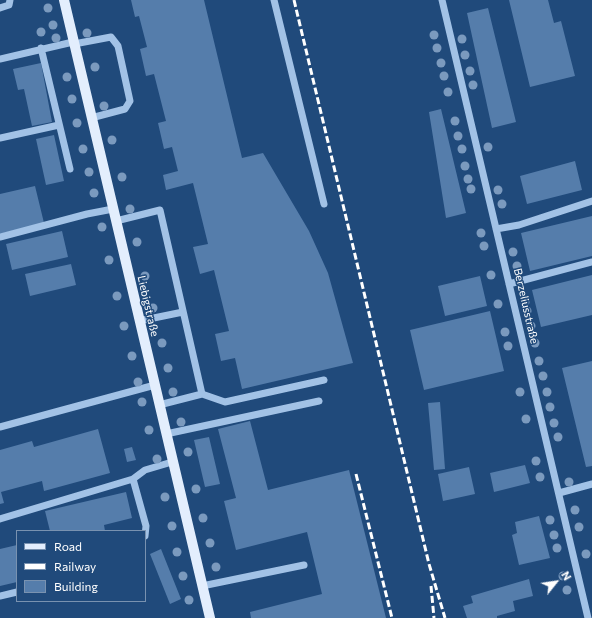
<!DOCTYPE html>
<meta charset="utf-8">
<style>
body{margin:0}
#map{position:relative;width:592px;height:618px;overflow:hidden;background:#204a7b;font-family:Commissioner,sans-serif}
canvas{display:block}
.legend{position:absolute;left:16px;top:530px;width:130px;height:72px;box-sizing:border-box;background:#204a7b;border:1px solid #7992b0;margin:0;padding:5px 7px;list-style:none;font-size:12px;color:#fff}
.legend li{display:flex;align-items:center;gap:8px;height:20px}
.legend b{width:20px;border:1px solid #7992b0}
.north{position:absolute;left:536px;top:562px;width:40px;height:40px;-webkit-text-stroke:3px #204a7b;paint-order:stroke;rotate:60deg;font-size:11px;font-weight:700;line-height:16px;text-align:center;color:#fff}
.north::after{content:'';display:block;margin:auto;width:14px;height:18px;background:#fff;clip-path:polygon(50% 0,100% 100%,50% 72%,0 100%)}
</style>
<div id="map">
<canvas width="592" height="618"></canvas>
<ul class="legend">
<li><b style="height:5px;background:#e3eefd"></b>Road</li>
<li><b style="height:5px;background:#fff"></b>Railway</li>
<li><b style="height:11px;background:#557dab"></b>Building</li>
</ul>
<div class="north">N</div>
</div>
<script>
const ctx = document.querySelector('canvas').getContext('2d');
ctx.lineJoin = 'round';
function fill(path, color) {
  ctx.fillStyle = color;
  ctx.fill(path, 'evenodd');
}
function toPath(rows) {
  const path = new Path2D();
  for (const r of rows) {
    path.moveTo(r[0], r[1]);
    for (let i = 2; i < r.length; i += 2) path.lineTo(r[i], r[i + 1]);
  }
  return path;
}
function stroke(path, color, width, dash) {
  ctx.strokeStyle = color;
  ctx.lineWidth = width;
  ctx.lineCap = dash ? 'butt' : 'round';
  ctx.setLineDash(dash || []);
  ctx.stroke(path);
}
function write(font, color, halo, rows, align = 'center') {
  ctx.font = font + ' Commissioner,sans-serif';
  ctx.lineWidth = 3;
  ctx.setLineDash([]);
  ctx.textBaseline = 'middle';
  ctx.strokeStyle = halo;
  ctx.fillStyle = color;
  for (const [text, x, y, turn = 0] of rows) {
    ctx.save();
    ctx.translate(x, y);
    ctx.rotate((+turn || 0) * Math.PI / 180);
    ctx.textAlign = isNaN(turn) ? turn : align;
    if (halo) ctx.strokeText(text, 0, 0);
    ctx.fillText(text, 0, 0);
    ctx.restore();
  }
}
fill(toPath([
 [131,0,204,0,242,158,263,153,309,231,328,273,353,363,242,389,235,358,221,361,215,334,229,331,214,270,200,274,193,247,208,244,193,183,166,190,163,175,178,171,172,147,164,149,158,123,166,121,154,74,146,76,140,49,147,47,139,16,135,17],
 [509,0,548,0,554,23,561,21,575,76,530,87],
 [488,8,516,122,492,128,467,13],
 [41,63,52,122,32,126,24,89,18,90,13,69],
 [441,109,466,213,446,218,429,112],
 [54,135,64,181,46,185,36,139],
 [575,161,582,190,527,204,520,176],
 [35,186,44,223,0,234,0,194],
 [592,216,592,256,530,271,521,233],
 [62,231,68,257,12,270,6,244],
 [71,264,76,285,30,296,25,274],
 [592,275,592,315,541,327,532,290],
 [480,276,487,306,445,316,438,286],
 [490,311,504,371,424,390,410,330],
 [592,361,592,466,586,467,562,368],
 [440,402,445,469,434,470,428,403],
 [250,421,268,490,349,470,386,618,251,618,250,612,322,594,307,532,236,550,224,501,236,498,218,429],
 [98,429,110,473,44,491,42,481,1,492,4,503,0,504,0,450,32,441,34,447],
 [209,437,220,484,205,487,194,440],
 [132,447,136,460,127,462,124,449],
 [525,465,530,483,494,492,490,473],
 [469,467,475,494,443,501,438,474],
 [126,492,132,518,104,525,105,531,50,531,45,511],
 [539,516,550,558,519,565,512,535,517,533,515,522],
 [17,545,17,582,0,586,0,549],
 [161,549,181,599,170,604,150,554],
 [529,579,533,596,513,601,515,611,497,616,497,618,467,618,463,606,473,603,471,596]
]), '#557dab');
stroke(toPath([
 [274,0,324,204],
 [442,0,588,618],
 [0,8,9,5,10,0],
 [74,44,111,37,118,46,130,101,125,109,91,118],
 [41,48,70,169],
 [0,59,73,42],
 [0,138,59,125],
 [116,221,160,210,202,394],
 [496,229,519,225,592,201],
 [0,237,87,214,113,209],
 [509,284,592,262],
 [139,321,183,312],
 [159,405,202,394,225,402,324,380],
 [0,427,155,385],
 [166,434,319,401],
 [133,479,146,526,145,536],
 [559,493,592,484],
 [0,519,133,479,145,470,172,462],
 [202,586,304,565],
 [0,596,17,592]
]), '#a2c2e6', 7);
stroke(toPath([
 [64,0,210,618]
]), '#e3eefd', 10);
stroke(toPath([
 [294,0,429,564,445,618],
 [356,474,392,618],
 [431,586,434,618]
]), '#fff', 3, [7, 3]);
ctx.fillStyle = '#7b9abe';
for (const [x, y] of [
 [48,8],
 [53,25],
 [41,32],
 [87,33],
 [434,35],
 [56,38],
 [462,39],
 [437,48],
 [465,55],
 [441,63],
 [95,67],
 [470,71],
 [444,76],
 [67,77],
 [473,85],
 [448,92],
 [72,99],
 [104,106],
 [455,121],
 [77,123],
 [458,136],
 [112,140],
 [488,147],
 [83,149],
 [462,149],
 [465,166],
 [89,172],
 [122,177],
 [468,179],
 [471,189],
 [498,190],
 [94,193],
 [502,204],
 [130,209],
 [102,227],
 [481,233],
 [137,242],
 [484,246],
 [513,252],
 [109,260],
 [517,266],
 [491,275],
 [145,276],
 [117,296],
 [525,302],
 [498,304],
 [153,308],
 [527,311],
 [124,326],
 [531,326],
 [505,332],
 [162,343],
 [535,343],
 [508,346],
 [132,356],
 [539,361],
 [168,368],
 [543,376],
 [138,382],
 [173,392],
 [520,392],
 [547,392],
 [142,402],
 [550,407],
 [526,419],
 [181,422],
 [554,423],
 [149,430],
 [558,437],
 [188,452],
 [157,459],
 [536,461],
 [540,477],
 [569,482],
 [196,489],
 [165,497],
 [575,510],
 [203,518],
 [550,520],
 [172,526],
 [579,527],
 [554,535],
 [210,543],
 [557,548],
 [177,552],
 [586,554],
 [216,567],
 [183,576],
 [563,576],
 [567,590],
 [189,600]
]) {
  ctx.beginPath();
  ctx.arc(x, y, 4.5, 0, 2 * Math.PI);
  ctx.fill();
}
write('11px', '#fff', '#204a7b', [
 ["Liebigstraße",148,306,77],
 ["Berzeliusstraße",526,306,77]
]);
</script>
